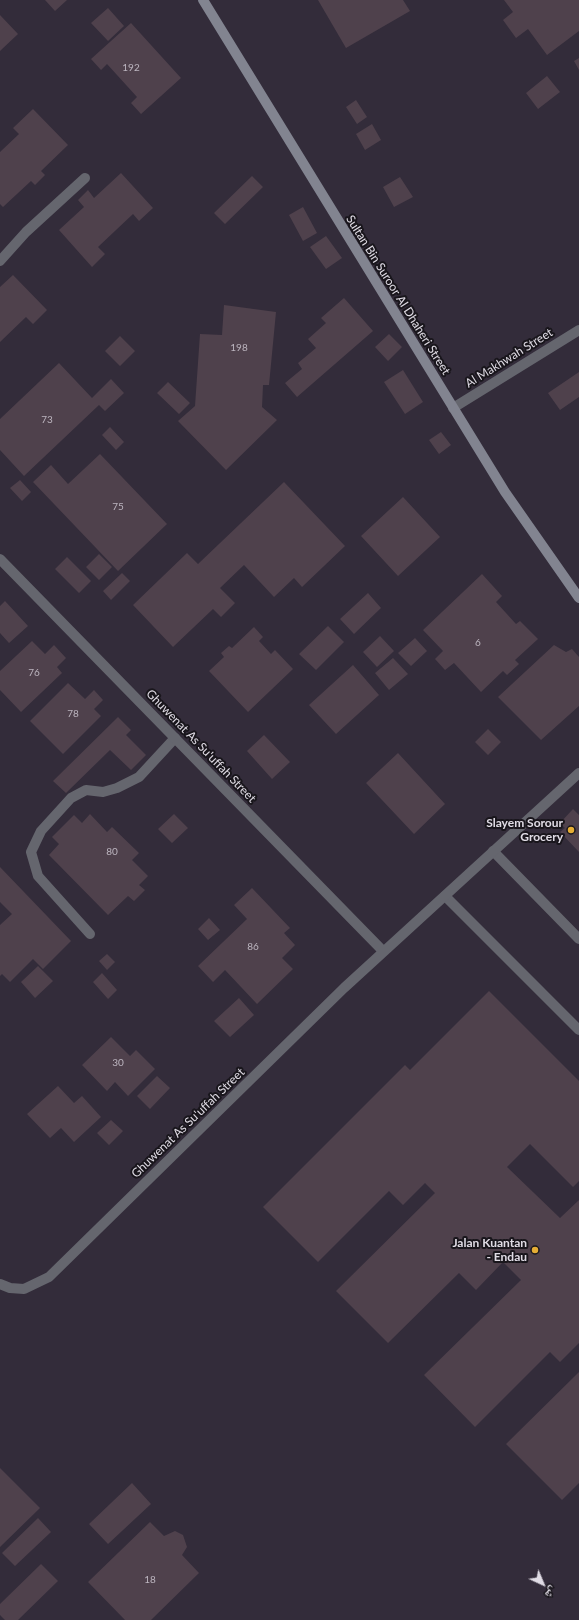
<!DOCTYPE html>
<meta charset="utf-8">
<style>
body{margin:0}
#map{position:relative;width:579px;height:1620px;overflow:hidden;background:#332c3a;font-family:Lato,"Noto Naskh Arabic",sans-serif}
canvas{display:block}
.north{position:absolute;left:523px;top:1564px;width:40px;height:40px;-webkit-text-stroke:3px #19161c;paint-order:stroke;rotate:136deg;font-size:11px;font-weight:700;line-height:16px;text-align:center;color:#e0dce5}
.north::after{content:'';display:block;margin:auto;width:14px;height:18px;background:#e0dce5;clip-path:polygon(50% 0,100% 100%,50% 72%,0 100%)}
</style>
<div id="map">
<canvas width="579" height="1620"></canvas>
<div class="north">ش</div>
</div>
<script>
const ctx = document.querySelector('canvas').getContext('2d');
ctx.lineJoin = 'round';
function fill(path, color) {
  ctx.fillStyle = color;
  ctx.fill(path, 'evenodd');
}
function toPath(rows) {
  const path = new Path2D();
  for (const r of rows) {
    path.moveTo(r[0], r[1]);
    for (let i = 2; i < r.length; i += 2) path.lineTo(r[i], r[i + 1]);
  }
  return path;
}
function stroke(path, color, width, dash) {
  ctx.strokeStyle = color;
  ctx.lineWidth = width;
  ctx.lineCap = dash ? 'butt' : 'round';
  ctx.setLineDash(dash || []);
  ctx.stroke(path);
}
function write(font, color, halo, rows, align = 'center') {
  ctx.font = font + ' Lato,sans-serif';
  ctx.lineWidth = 4;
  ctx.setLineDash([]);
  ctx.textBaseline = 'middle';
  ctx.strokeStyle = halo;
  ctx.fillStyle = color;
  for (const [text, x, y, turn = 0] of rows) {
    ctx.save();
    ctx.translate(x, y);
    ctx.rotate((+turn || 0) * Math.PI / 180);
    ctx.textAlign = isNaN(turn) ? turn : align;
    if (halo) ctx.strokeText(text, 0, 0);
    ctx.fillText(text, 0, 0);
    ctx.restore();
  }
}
fill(toPath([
 [45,0,67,0,55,11],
 [318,0,403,0,410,11,346,48],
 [504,0,579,0,579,31,547,55,528,29,516,38,503,20,513,12],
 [108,8,124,26,108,41,91,23],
 [0,15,18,34,0,51],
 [131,23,181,78,141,114,131,103,137,97,107,64,101,70,91,59],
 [579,58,579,70,574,61],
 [547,76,560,92,538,109,526,93],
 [356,100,367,117,357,124,346,107],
 [33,109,68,145,41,171,45,175,35,185,31,181,3,207,0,204,0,152,19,134,13,128],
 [372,124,381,140,365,150,356,134],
 [121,173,153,208,139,221,133,214,98,247,105,254,92,267,59,230,84,207,78,200,88,190,94,198],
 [252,176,263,187,225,224,214,213],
 [400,177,413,197,394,207,383,187],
 [303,207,317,233,303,241,289,215],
 [326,236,342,258,326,269,310,247],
 [13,275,47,310,33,324,26,317,0,342,0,287],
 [344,298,373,331,297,397,285,383,302,369,298,363,316,348,308,339,326,323,321,318],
 [224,305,276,312,269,385,263,385,262,407,277,420,226,470,178,421,195,406,200,334,222,335],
 [389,334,402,347,388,361,375,347],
 [120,336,135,351,120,366,105,351],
 [59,363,92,398,111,379,124,393,105,411,99,405,24,476,0,450,0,419],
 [403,370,423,402,405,414,384,382],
 [579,372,579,397,560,410,548,393],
 [168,382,190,403,179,414,157,393],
 [110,427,124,442,116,450,102,435],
 [441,432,451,445,439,454,429,440],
 [100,454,167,524,118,571,33,482,51,465,68,484],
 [20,480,31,492,22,501,10,488],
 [284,482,345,546,302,587,294,578,274,597,244,565,220,588,235,603,221,617,213,609,173,647,133,605,187,553,198,564],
 [403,497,440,537,398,576,361,536],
 [99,554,112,567,99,580,86,567],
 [67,557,91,581,79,593,55,569],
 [122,573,130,581,111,600,103,591],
 [482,574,502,596,496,602,516,624,520,621,538,639,515,660,519,664,507,675,503,671,481,692,454,663,445,670,435,659,443,651,423,630],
 [368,593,381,608,354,634,340,619],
 [5,601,28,626,9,643,0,633,0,606],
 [328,626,344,642,316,670,299,654],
 [254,627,263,637,259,641,271,654,275,650,293,669,248,712,209,671,224,657,221,653,229,646,232,648],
 [380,636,394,651,377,667,363,652],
 [415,638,427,651,411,666,398,653],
 [32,641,45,654,54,645,66,658,57,667,62,673,21,712,0,690,0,671],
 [554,645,566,652,572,649,579,657,579,706,541,740,498,697],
 [393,658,408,674,389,690,375,673],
 [353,665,379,695,336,734,309,705],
 [68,683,85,699,94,690,103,700,94,709,101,716,63,754,30,721],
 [118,717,131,730,126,735,146,755,131,770,110,750,66,793,53,781],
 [488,729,501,742,488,755,475,742],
 [264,735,290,762,272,779,247,751],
 [398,753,445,804,414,834,366,783],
 [573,809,579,815,579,852,560,832,565,828,560,823],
 [90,814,107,832,112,827,139,853,132,860,148,876,139,885,145,890,134,901,128,896,108,915,49,855,59,844,52,837,74,815,82,823],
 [174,814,188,828,172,843,158,829],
 [0,867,71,941,43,969,33,959,10,982,2,974,0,976,0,925,12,914,0,902],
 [252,888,290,928,284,933,295,945,282,958,293,969,257,1004,225,970,213,982,198,966,247,919,234,905],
 [209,918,220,930,208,940,198,929],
 [107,954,115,962,107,970,99,961],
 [38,966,53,981,35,998,21,982],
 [102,973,117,990,108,999,93,982],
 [489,991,579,1081,579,1181,573,1187,530,1144,507,1167,560,1218,579,1200,579,1343,560,1362,550,1352,475,1427,424,1375,521,1280,503,1262,476,1290,459,1273,388,1343,336,1291,435,1193,425,1183,403,1205,389,1191,318,1262,263,1207,405,1065,410,1070],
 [239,998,254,1015,230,1037,214,1021],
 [111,1037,130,1056,136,1050,155,1069,128,1096,115,1082,107,1091,82,1065],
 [157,1076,170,1088,150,1109,137,1096],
 [58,1086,74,1103,82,1096,101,1117,74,1142,61,1128,50,1138,27,1114],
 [111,1120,123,1131,109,1145,97,1133],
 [579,1372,579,1483,562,1500,506,1444],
 [0,1468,40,1508,0,1547],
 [132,1483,151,1504,108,1544,89,1524],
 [38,1518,51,1532,15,1566,2,1553],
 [150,1522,164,1536,175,1531,183,1535,187,1547,182,1555,199,1573,151,1620,125,1620,88,1582],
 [41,1564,58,1581,18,1620,5,1620,0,1615,0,1604]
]), '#4f414c');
stroke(toPath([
 [493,851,579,939],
 [445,896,579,1030],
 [90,934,38,876,31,852,41,831,71,798,86,790,103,792,117,788,139,777,175,738]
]), '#65666e', 10);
stroke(toPath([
 [0,261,26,232,85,178],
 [453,408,579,330],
 [0,559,383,951],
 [0,1284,10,1288,24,1289,49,1277,344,988,579,773]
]), '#65666e', 10);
stroke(toPath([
 [203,0,505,492,579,598]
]), '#828490', 10);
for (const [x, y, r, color] of [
 [571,830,4,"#e5ad35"],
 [535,1250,4,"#e5ad35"]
]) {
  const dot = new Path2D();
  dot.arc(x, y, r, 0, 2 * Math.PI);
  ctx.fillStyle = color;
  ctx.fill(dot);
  stroke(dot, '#19161c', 1.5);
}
write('10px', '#bcb5bf', null, [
 ["192",131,68],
 ["198",239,348],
 ["73",47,420],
 ["75",118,507],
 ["6",478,643],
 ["76",34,673],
 ["78",73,714],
 ["80",112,852],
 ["86",253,947],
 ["30",118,1063],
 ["18",150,1580]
]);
write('12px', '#e0dce5', '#19161c', [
 ["Sultan Bin Suroor Al Dhaheri Street",398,295,58],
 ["Al Makhwah Street",509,358,-32],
 ["Ghuwenat As Su'uffah Street",201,746,46],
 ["Ghuwenat As Su'uffah Street",188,1123,-44]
]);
write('bold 12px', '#e0dce5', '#19161c', [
 ["Slayem Sorour",563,823],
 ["Grocery",563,837],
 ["Jalan Kuantan",527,1243],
 ["- Endau",527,1257]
], 'right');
</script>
